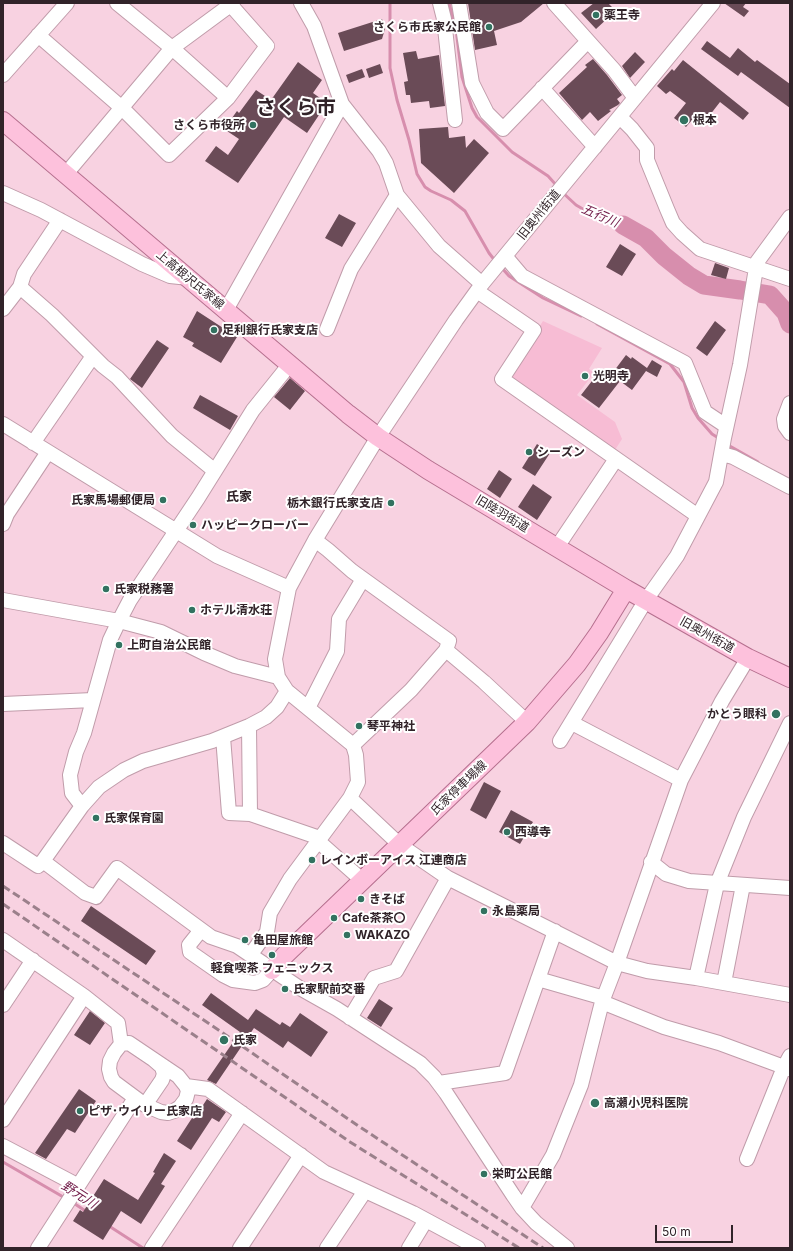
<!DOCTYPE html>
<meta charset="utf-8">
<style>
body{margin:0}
#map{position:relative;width:793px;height:1251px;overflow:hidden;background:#f8d2e1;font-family:Inter,sans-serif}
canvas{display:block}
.frame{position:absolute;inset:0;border:4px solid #312329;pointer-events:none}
.scale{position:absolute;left:655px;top:1225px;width:78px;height:18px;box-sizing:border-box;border:2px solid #312329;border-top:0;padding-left:5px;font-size:12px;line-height:14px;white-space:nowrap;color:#312329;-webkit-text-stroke:3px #fff;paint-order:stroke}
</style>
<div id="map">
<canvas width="793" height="1251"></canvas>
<div class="frame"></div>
<div class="scale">50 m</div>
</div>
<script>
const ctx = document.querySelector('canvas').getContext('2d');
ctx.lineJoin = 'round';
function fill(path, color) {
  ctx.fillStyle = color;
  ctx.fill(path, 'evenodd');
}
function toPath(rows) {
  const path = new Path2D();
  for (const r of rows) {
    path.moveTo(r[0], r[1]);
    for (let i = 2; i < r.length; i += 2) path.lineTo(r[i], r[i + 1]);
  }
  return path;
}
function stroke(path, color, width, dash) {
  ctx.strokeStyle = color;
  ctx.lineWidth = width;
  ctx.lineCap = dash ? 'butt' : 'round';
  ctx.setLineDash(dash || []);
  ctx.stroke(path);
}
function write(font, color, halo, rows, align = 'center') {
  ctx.font = font + ' Inter,"Noto Sans JP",sans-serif';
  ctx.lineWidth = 4;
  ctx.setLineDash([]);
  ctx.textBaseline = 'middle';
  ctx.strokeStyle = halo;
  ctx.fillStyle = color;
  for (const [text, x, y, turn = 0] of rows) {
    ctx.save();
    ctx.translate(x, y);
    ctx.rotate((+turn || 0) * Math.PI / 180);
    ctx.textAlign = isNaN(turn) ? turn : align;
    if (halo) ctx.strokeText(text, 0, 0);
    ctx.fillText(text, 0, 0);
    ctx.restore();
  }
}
fill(toPath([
 [543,321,602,348,589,369,594,373,577,395,615,422,622,439,613,453,505,379]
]), '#f7bcd4');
stroke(toPath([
 [390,3,390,68,397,100,409,140,417,174,425,187,431,191,451,200,465,211,489,253,496,262],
 [449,3,456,29,462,77,472,108,477,117,512,152,548,176,557,186],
 [562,192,576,205,588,212,599,216,612,219,623,225],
 [501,267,509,276,543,298,581,316],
 [597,324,670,364,684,382,692,408,698,418,712,434,720,439],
 [728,445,758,462],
 [3,1162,65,1198],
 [72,1202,87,1212],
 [109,1226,143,1248]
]), '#d78ead', 3);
stroke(toPath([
 [623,225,646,238,664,256,689,276,704,285,740,290,770,295,786,313,790,324]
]), '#d78ead', 19);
fill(toPath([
 [468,3,544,3,521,22,494,31,497,45,475,50],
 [594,3,608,3,615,10,608,16,609,17,596,29,581,13],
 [724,3,746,3,743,7,749,11,744,17],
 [382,19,385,29,382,39,344,51,338,33],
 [707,41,730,58,738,48,755,62,757,60,790,84,790,108,741,72,738,76,701,49],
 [416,51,418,59,439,55,445,106,430,108,429,101,411,103,410,95,406,95,404,82,408,81,403,53],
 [635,52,645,62,630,78,622,66],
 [593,59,607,75,622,95,617,99,620,103,618,105,609,110,611,111,598,121,590,112,582,120,559,93,587,67,585,65],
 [683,60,749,113,743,120,720,102,706,120,698,113,686,127,674,118,686,103,670,91,666,94,657,86,672,69,674,71],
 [298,62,322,80,313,93,327,103,307,133,284,117,238,183,205,161,216,146,228,155,239,139,224,129,237,111,239,113,256,90,271,100],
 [380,64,383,73,369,78,366,69],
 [362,69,365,77,349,83,346,75],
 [448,127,449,138,465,136,466,148,474,139,489,153,454,193,421,163,419,129],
 [339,214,356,223,342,247,325,238],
 [620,244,636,254,622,276,606,267],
 [715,263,729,268,726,279,711,275],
 [197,311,237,337,221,363,192,346,194,343,183,337],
 [715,321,726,330,707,356,696,348],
 [157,340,169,348,142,388,130,379],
 [626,355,631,359,632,357,647,368,652,360,662,366,657,377,646,371,632,390,620,381,599,408,581,395,599,372,608,379],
 [290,378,305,391,290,410,274,397],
 [200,395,238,416,230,430,193,408],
 [537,444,550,453,535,476,522,468],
 [499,470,512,479,500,498,487,489],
 [533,484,552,497,537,520,518,507],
 [484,782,501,791,486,819,470,810],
 [511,810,533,822,520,844,499,832],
 [91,906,156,951,146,965,81,921],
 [211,993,248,1020,256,1009,280,1025,282,1022,290,1027,300,1013,328,1032,311,1057,288,1041,283,1048,254,1028,216,1084,207,1080,240,1032,202,1005],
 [379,999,393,1008,381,1027,367,1018],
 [90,1011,105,1023,90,1045,74,1035],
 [79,1089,96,1101,75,1133,67,1129,46,1159,35,1153],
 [207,1099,226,1112,219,1122,212,1118,191,1150,177,1141,192,1118,194,1119],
 [164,1153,176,1161,161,1184,165,1186,141,1224,121,1211,103,1240,73,1221,80,1210,83,1212,104,1179,138,1200,155,1173,153,1172]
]), '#6a4b57');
const minor = toPath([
 [117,3,172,48,228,98],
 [301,3,314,26,342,104,379,151,386,163,397,195,439,246,482,284],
 [440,3,444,19,455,120],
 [459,3,472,83,487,113,503,129,588,41],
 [554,3,614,70,635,98],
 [38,35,122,108,169,155,228,98,267,46,229,3],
 [3,75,67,3],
 [542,88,595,147],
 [620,117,632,129,647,148,647,160,667,209,673,223,682,233,700,249,790,279],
 [65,175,172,48,233,3],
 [3,193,41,210,142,264,170,276,189,278],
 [505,256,522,276,685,363,705,412,726,426],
 [20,287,52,315,103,366,117,377,172,436,215,471],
 [477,291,534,330,502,379,698,516],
 [3,309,20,287,24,274,60,220],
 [226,310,342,104],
 [327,329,351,269,397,195],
 [790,403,784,419,785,426,790,433],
 [3,424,217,556,289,588],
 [33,443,93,356],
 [722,454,733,457,790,487],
 [3,524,7,514,48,452],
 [315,540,328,550,352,571,449,641,446,650,411,690,353,745],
 [557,547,616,459],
 [3,600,119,621,161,632,204,653,235,666,278,677],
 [446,650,484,682,527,722],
 [748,658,722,701,681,780,617,963,647,971,696,978,790,995],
 [287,691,277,707,266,717,249,726,212,741,143,761,124,770,99,787,82,806,43,861,85,893,96,897,117,868,211,937,237,946,298,987,337,1009,420,1063,434,1077,446,1093,513,1195,522,1208,536,1223,567,1248],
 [3,704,93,700],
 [308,708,337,651,339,619,363,579],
 [572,723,681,780],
 [249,726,250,814,320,838],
 [223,737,229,813,250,814],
 [560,741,646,600,677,556,716,482,724,438,740,365,757,262,790,217],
 [350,798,400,845,448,878,617,963,602,1002,581,1085,553,1155,522,1208],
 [82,806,72,793,70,775,76,752,84,733,110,640,119,621,130,600,198,498,253,410,290,364],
 [318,841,363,881],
 [3,843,38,866,43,861],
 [651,862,666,874,689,881,790,888],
 [201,930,189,945,190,952,223,975,233,980,255,983,263,980,272,970],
 [3,940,84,996,118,1023,121,1044],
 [251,954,267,932,270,913,290,879,350,798,358,782,356,755,353,745,287,691,278,677,275,659,289,588,315,540,378,437,456,320,482,284,713,3],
 [696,978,717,884,744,817,790,723],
 [538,979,604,998],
 [724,983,743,885],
 [602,1002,664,1027,719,1043,784,1067,790,1056],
 [3,1005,33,960],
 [350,1018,374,978,396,971,448,878],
 [439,1083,505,1073,555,931],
 [186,1086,208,1089,324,1172,413,1213,478,1248],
 [145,1105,161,1112,168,1113,174,1111,180,1107,186,1099,188,1091,186,1086,178,1076,129,1043,121,1044,114,1053,110,1061,109,1069,111,1077,114,1082,145,1105,162,1080,164,1074,162,1067,154,1060],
 [3,1120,84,996],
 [3,1146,77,1185],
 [747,1159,784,1067,790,1069],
 [38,1248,135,1098],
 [152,1248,242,1113],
 [240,1248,301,1155],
 [327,1248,365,1191],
 [409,1248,426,1220]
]);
const major = toPath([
 [3,121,348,414,378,437,428,470,626,589,748,658,790,678],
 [272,970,285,955,527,722,577,664,599,633,626,589]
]);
stroke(minor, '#c09caa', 16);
stroke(major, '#b56f8e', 20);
stroke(minor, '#fff', 14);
stroke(major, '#fdc1dc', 18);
stroke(toPath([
 [3,886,217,1029,360,1127,543,1248],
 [3,904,350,1142,519,1248]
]), '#9b808b', 3, [8, 4]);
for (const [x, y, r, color] of [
 [596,15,4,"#327260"],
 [489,27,4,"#327260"],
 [684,120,5,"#327260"],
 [253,125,4,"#327260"],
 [214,330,4,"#327260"],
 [585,376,4,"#327260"],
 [529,452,4,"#327260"],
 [163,500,4,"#327260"],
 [391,503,4,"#327260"],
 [193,525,4,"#327260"],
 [106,589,4,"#327260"],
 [192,610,4,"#327260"],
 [119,645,4,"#327260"],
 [776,714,5,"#327260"],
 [359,726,4,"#327260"],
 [96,818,4,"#327260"],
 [507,832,4,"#327260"],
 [312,860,4,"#327260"],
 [361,899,4,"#327260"],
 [484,911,4,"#327260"],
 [334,918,4,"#327260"],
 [347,935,4,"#327260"],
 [245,940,4,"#327260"],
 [272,955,4,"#327260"],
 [285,989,4,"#327260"],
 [224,1040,5,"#327260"],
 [595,1103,5,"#327260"],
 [80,1111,4,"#327260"],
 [484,1174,4,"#327260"]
]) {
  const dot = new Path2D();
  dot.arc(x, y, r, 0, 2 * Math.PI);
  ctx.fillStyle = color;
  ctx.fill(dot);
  stroke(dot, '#fff', 1.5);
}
write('bold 12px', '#312329', '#fff', [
 ["薬王寺",604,15],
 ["さくら市氏家公民館",481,27,"right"],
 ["根本",693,120],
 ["さくら市役所",245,125,"right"],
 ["足利銀行氏家支店",222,330],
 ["光明寺",593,376],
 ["シーズン",537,452],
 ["氏家馬場郵便局",155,500,"right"],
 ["栃木銀行氏家支店",383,503,"right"],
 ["ハッピークローバー",201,525],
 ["氏家税務署",114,589],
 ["ホテル清水荘",200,610],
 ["上町自治公民館",127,645],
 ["かとう眼科",767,714,"right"],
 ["琴平神社",367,726],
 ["氏家保育園",104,818],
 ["西導寺",515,832],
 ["レインボーアイス 江連商店",320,860],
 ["きそば",369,899],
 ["永島薬局",492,911],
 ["Cafe茶茶〇",342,918],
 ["WAKAZO",355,935],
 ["亀田屋旅館",253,940],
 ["軽食喫茶 フェニックス",272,968,"center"],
 ["氏家駅前交番",293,989],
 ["氏家",233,1040],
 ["高瀬小児科医院",604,1103],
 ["ピザ･ウイリー氏家店",88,1111],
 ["栄町公民館",492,1174]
], 'left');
write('12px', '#312329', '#fff', [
 ["旧奥州街道",539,215,-51],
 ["上高根沢氏家線",190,280,40],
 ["旧陸羽街道",502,514,31],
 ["旧奥州街道",707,635,29],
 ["氏家停車場線",459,788,-44]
]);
write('italic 13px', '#701a47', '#fff', [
 ["五行川",600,216,23],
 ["野元川",79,1195,33]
]);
write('bold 13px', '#312329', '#fff', [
 ["氏家",239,497]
]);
write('bold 20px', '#312329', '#fff', [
 ["さくら市",296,108]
]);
</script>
